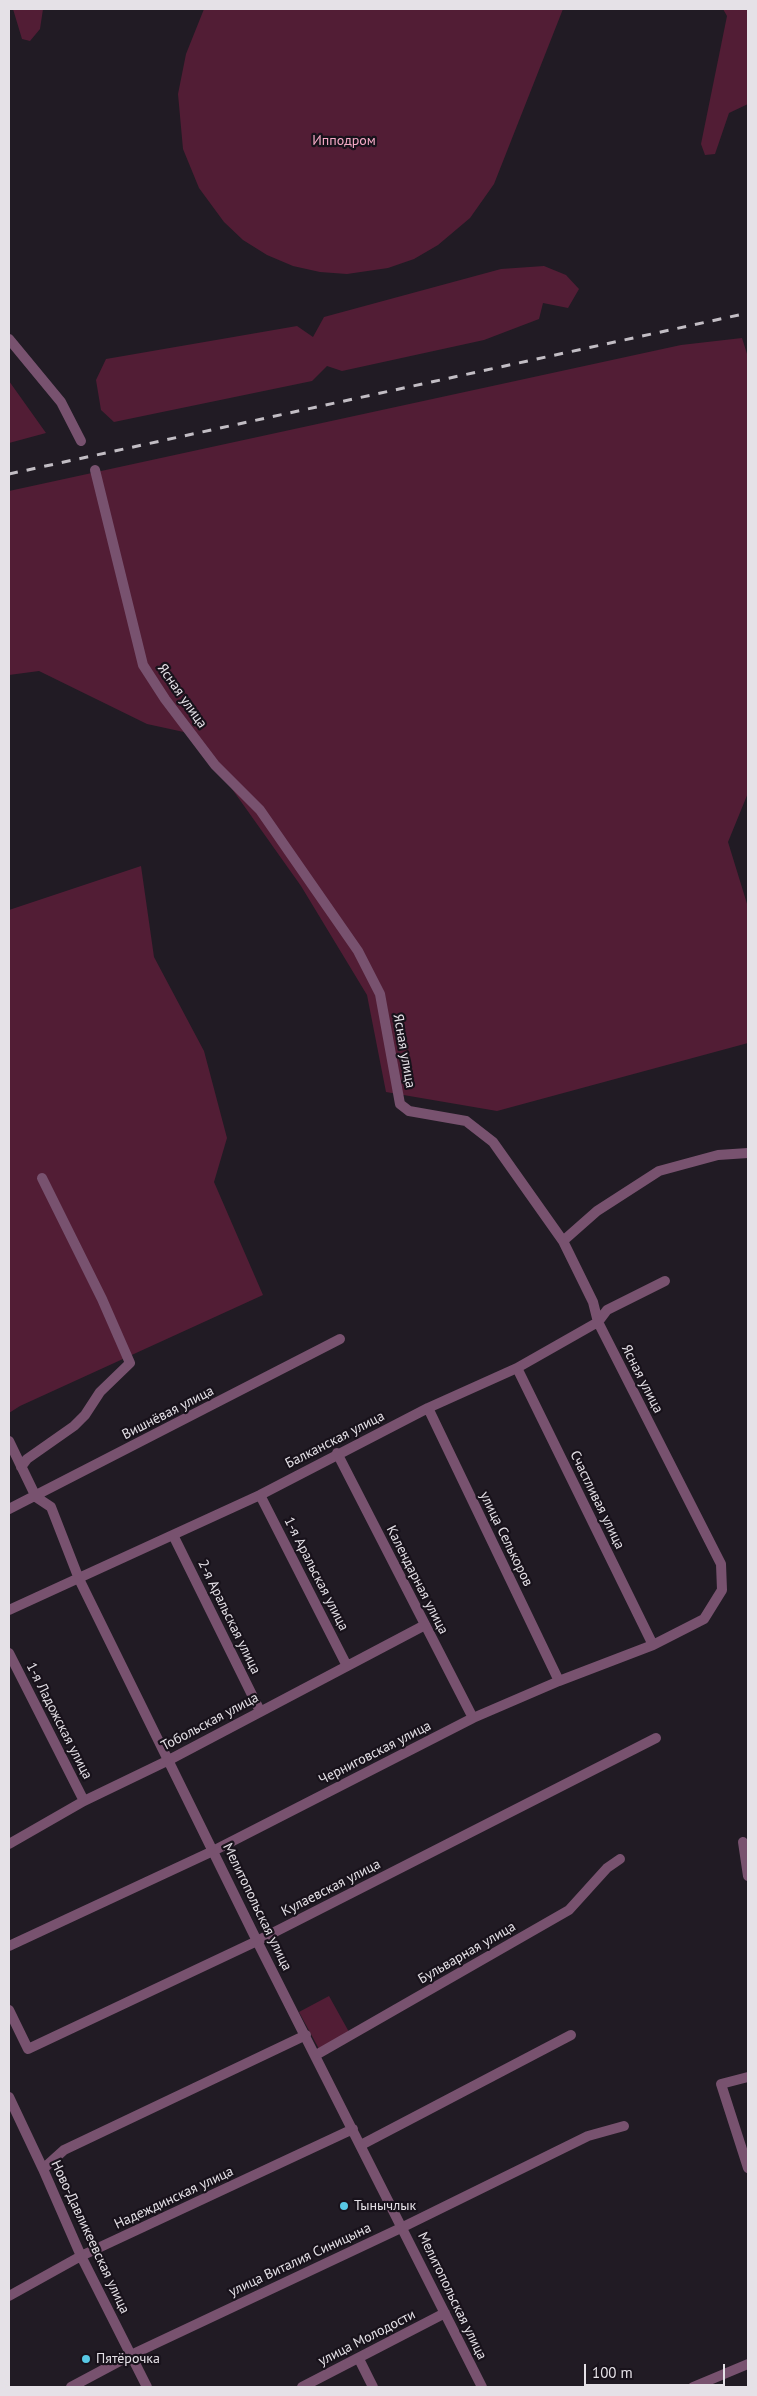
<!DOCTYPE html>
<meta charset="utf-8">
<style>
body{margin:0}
#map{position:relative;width:757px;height:2396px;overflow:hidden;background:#211b24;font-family:"PT Sans",sans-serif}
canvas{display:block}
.frame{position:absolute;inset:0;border:10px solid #e5e1e7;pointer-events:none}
.scale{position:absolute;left:584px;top:2364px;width:141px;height:22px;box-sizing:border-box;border:2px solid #e5e1e7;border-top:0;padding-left:6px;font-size:15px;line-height:18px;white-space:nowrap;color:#e5e1e7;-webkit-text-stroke:4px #18121b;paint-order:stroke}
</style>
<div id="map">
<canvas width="757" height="2396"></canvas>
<div class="frame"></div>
<div class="scale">100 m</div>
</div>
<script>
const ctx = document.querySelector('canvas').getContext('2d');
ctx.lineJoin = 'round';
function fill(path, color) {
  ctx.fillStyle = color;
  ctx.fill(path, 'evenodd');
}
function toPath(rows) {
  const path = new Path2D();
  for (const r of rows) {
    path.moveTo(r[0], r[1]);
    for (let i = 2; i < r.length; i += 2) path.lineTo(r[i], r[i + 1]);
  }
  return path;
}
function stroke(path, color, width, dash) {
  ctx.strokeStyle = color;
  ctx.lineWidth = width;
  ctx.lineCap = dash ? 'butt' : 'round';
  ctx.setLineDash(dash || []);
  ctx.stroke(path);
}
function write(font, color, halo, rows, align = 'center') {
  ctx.font = font + ' "PT Sans",sans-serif';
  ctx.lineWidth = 4.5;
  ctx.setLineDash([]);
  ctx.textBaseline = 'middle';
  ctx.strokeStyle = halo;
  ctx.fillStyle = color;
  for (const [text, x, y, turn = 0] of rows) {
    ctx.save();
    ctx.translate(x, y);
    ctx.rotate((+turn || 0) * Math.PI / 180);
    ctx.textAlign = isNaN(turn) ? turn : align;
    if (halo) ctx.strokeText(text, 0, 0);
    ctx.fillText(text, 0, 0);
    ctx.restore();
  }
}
fill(toPath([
 [13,9,43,9,40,29,30,41,22,39],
 [204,9,563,9,494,184,470,218,438,245,414,259,388,268,347,274,320,272,293,266,267,255,243,240,224,222,199,188,183,149,178,94,186,54],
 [723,9,748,9,748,104,729,113,715,154,705,155,701,144,727,16],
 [544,266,566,275,579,289,568,308,543,303,539,319,484,340,342,371,327,366,312,381,114,422,101,410,96,380,106,359,297,326,313,337,324,317,501,269],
 [742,338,748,357,748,793,728,842,748,907,748,1043,497,1111,386,1092,367,995,301,886,193,734,147,724,39,671,9,675,9,491,681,345],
 [9,381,46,433,9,443],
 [141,866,154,957,204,1051,227,1138,214,1182,263,1295,20,1406,9,1413,9,910],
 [329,1996,349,2032,319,2049,299,2012]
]), '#521d35');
stroke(toPath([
 [9,339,61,402,81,441],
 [563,1241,597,1211,659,1171,718,1155,748,1153],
 [517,1368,653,1645],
 [428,1408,559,1681],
 [9,1441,36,1497,51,1507,79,1579,257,1941,482,2387],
 [337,1453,473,1718],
 [21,1467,27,1459,74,1426,85,1415,100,1392,130,1363,102,1299,42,1178],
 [260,1495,347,1666],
 [9,1509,340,1339],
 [173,1535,260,1711],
 [9,1610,260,1495,428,1408,517,1368,598,1322,607,1310,665,1281],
 [9,1653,84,1801],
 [743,1842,748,1876],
 [9,1844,84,1801,169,1760,425,1625],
 [9,1946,213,1851,473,1718,559,1681,653,1645,704,1619,722,1590,721,1564,598,1322,593,1302,563,1241,493,1142,466,1121,409,1111,400,1104,380,994,358,951,260,810,215,765,165,699,143,665,95,470],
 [9,2010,28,2049,257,1941,656,1738],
 [316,2055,569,1910,607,1868,620,1859],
 [748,2077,721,2084,748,2168],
 [9,2097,43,2169,81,2256,147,2387],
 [361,2145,571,2035],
 [43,2169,64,2150,306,2035],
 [9,2296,81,2256,353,2129],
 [359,2359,373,2387],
 [71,2387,131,2355,403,2227,588,2136,624,2126],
 [302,2387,445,2313],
 [693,2387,748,2364]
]), '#78526f', 10);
stroke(toPath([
 [9,474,748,313]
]), '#c2bdc4', 3, [9, 9]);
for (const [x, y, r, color] of [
 [344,2206,5,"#58c8e4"],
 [86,2359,5,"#58c8e4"]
]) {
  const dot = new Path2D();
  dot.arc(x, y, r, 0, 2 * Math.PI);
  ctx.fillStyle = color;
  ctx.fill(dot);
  stroke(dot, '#18121b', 2);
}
write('14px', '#f6abc7', '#18121b', [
 ["Ипподром",344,141]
]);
write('14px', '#e5e1e7', '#18121b', [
 ["Ясная улица",182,696,55],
 ["Ясная улица",404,1051,80],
 ["Ясная улица",642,1379,63],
 ["Вишнёвая улица",168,1413,-27],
 ["Балканская улица",335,1440,-27],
 ["Счастливая улица",597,1500,64],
 ["улица Селькоров",506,1539,64],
 ["1-я Аральская улица",316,1574,63],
 ["Календарная улица",417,1580,63],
 ["2-я Аральская улица",229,1617,64],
 ["1-я Ладожская улица",59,1721,63],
 ["Тобольская улица",210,1722,-28],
 ["Черниговская улица",375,1753,-27],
 ["Кулаевская улица",331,1888,-27],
 ["Мелитопольская улица",257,1907,64],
 ["Бульварная улица",467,1953,-30],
 ["Надеждинская улица",174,2198,-25],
 ["Ново-Давликеевская улица",90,2237,65],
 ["улица Виталия Синицына",300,2260,-25],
 ["Мелитопольская улица",452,2296,64],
 ["улица Молодости",367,2338,-27]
]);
write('14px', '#e5e1e7', '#18121b', [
 ["Тынычлык",354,2206],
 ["Пятёрочка",96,2359]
], 'left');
</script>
